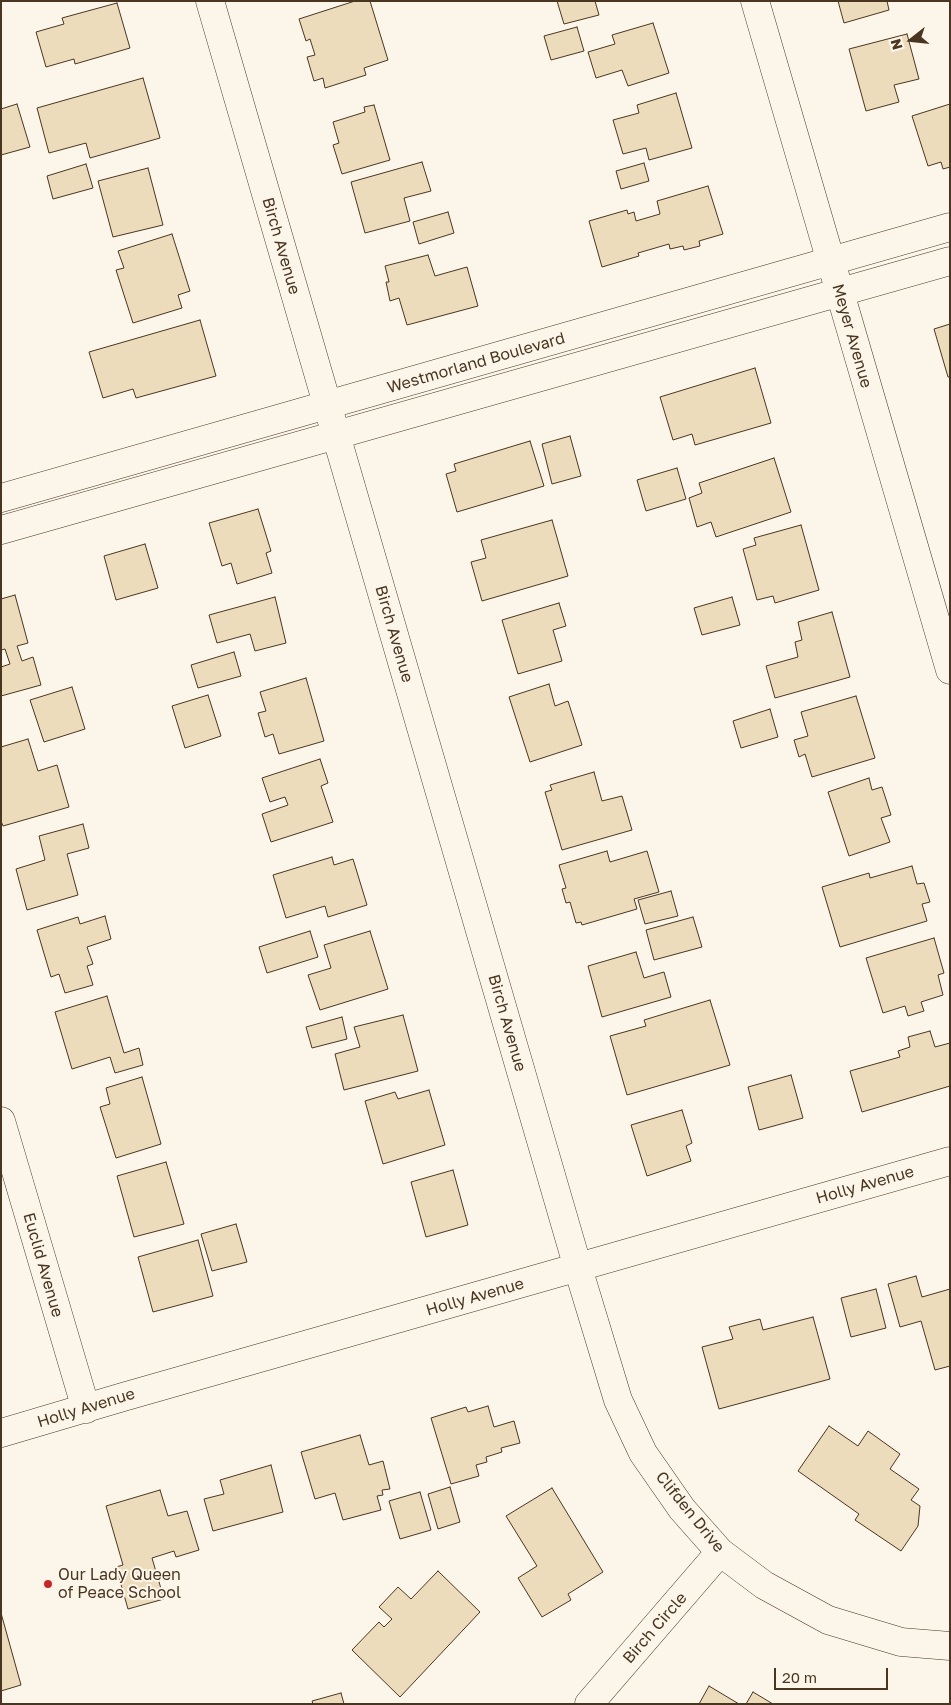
<!DOCTYPE html>
<style>
body{margin:0}
#map{position:relative;width:951px;height:1705px;overflow:hidden;background:#fbf6e9;font-family:"Golos Text",sans-serif}
canvas{display:block}
.frame{position:absolute;inset:0;border:2px solid #4a3520;pointer-events:none}
.north{position:absolute;left:886px;top:15px;width:50px;height:50px;-webkit-text-stroke:4px #fbf6e9;paint-order:stroke;rotate:254deg;font-size:14px;font-weight:700;line-height:20px;text-align:center;color:#4a3520}
.north::after{content:'';display:block;margin:auto;width:18px;height:22px;background:#4a3520;clip-path:polygon(50% 0,100% 100%,50% 72%,0 100%)}
.scale{position:absolute;left:774px;top:1668px;width:114px;height:22px;box-sizing:border-box;border:2px solid #4a3520;border-top:0;padding-left:6px;font-size:15px;line-height:18px;white-space:nowrap;color:#4a3520;-webkit-text-stroke:4px #fbf6e9;paint-order:stroke}
</style>
<div id="map">
<canvas width="951" height="1705"></canvas>
<div class="frame"></div>
<div class="north">N</div>
<div class="scale">20 m</div>
</div>
<script>
const ctx = document.querySelector('canvas').getContext('2d');
ctx.lineJoin = 'round';
function fill(path, color) {
  ctx.fillStyle = color;
  ctx.fill(path, 'evenodd');
}
function toPath(rows) {
  const path = new Path2D();
  for (const r of rows) {
    path.moveTo(r[0], r[1]);
    for (let i = 2; i < r.length; i += 2) path.lineTo(r[i], r[i + 1]);
  }
  return path;
}
function stroke(path, color, width, dash) {
  ctx.strokeStyle = color;
  ctx.lineWidth = width;
  ctx.lineCap = dash ? 'butt' : 'round';
  ctx.setLineDash(dash || []);
  ctx.stroke(path);
}
function write(font, color, halo, rows, align = 'center') {
  ctx.font = font + ' "Golos Text",sans-serif';
  ctx.lineWidth = 4;
  ctx.setLineDash([]);
  ctx.textBaseline = 'middle';
  ctx.strokeStyle = halo;
  ctx.fillStyle = color;
  for (const [text, x, y, turn = 0] of rows) {
    ctx.save();
    ctx.translate(x, y);
    ctx.rotate((+turn || 0) * Math.PI / 180);
    ctx.textAlign = isNaN(turn) ? turn : align;
    if (halo) ctx.strokeText(text, 0, 0);
    ctx.fillText(text, 0, 0);
    ctx.restore();
  }
}
const building = toPath([
 [355,1,370,1,388,60,364,68,366,75,325,88,323,78,314,81,307,57,315,55,310,39,306,41,299,19,355,1],
 [557,1,595,1,599,15,564,24,557,1],
 [838,1,887,1,889,10,844,23,838,1],
 [117,3,130,48,75,64,74,59,46,67,36,32,64,24,62,18,117,3],
 [653,23,669,73,628,86,622,70,596,78,588,52,615,44,612,35,653,23],
 [577,27,584,51,551,60,544,36,577,27],
 [907,34,919,79,894,85,899,102,866,111,849,49,907,34],
 [143,78,160,138,90,158,86,143,49,153,37,108,143,78],
 [676,93,692,148,649,160,646,148,623,154,613,120,639,113,637,105,676,93],
 [17,104,30,147,1,155,1,109,17,104],
 [950,104,950,167,943,169,941,162,928,166,912,116,950,104],
 [374,105,390,160,342,174,333,145,339,143,333,122,365,112,364,107,374,105],
 [422,162,431,191,404,198,410,221,365,233,351,182,422,162],
 [644,163,649,181,621,189,616,171,644,163],
 [86,164,93,188,53,199,47,176,86,164],
 [148,168,163,225,113,237,98,181,148,168],
 [708,186,723,234,699,241,700,246,684,250,683,246,670,249,669,244,638,253,639,256,602,267,589,221,627,210,628,214,634,212,636,221,660,214,657,201,708,186],
 [448,212,454,233,419,244,413,222,448,212],
 [172,234,190,291,178,295,182,308,133,323,116,270,124,268,118,251,172,234],
 [428,255,435,276,467,267,478,306,407,325,399,298,390,301,386,282,389,282,385,266,428,255],
 [200,320,216,376,136,398,133,389,103,398,89,352,200,320],
 [950,324,950,377,948,377,934,329,950,324],
 [755,368,771,423,695,445,692,434,673,440,660,397,755,368],
 [570,436,581,476,552,484,542,444,570,436],
 [530,441,544,486,457,512,446,474,456,471,454,464,530,441],
 [774,458,791,512,716,537,711,522,697,527,689,498,702,493,699,483,774,458],
 [677,468,686,499,646,511,637,480,677,468],
 [258,509,271,551,266,553,272,573,237,584,231,563,222,566,209,523,258,509],
 [552,520,568,576,482,601,471,562,486,558,481,540,552,520],
 [801,525,819,590,775,603,773,596,757,600,743,549,756,545,754,538,801,525],
 [145,544,158,588,116,600,104,556,145,544],
 [15,595,28,643,17,646,22,661,33,657,41,685,1,696,1,667,10,664,5,649,1,650,1,599,15,595],
 [275,597,286,643,255,651,250,634,217,643,209,615,275,597],
 [732,597,740,625,702,635,694,608,732,597],
 [559,603,566,626,553,630,562,661,518,674,502,620,559,603],
 [832,612,850,677,775,698,766,666,798,657,795,642,802,640,798,622,832,612],
 [234,652,241,676,198,688,191,665,234,652],
 [306,678,324,741,279,754,273,734,265,737,258,713,266,711,260,692,306,678],
 [549,684,555,706,568,701,582,745,530,762,509,697,549,684],
 [72,687,85,729,44,742,30,700,72,687],
 [208,695,221,736,185,748,172,706,208,695],
 [856,696,875,758,812,777,805,754,799,757,794,740,808,736,801,712,856,696],
 [770,709,778,737,741,748,733,721,770,709],
 [28,739,38,771,57,765,69,807,3,826,1,821,1,747,28,739],
 [320,759,328,783,321,786,333,822,271,842,262,814,288,805,285,797,270,802,262,778,320,759],
 [594,772,602,801,622,796,632,830,562,850,545,792,552,790,550,785,594,772],
 [869,778,872,790,882,787,891,815,881,818,890,842,849,856,828,792,869,778],
 [83,824,89,848,67,854,78,895,27,910,16,869,45,860,39,836,83,824],
 [607,851,610,862,647,851,659,892,634,899,637,909,582,925,581,922,576,923,570,902,566,903,562,889,566,888,559,865,607,851],
 [332,857,334,865,353,859,367,905,328,917,325,906,286,918,273,875,332,857],
 [912,866,917,884,924,883,930,902,922,904,927,921,840,947,822,887,869,873,870,878,912,866],
 [671,891,678,916,645,924,638,900,671,891],
 [105,916,111,939,87,947,93,964,87,966,93,985,65,993,59,974,51,977,37,930,78,917,80,924,105,916],
 [693,917,702,947,654,960,646,930,693,917],
 [310,931,318,957,267,973,259,947,310,931],
 [370,931,388,989,320,1010,308,975,331,968,324,945,370,931],
 [934,938,944,973,938,975,943,995,921,1002,924,1011,908,1016,905,1006,883,1013,866,958,934,938],
 [636,952,644,978,664,972,671,997,602,1017,588,966,636,952],
 [107,996,124,1053,139,1048,143,1065,115,1073,110,1057,72,1069,55,1012,107,996],
 [710,1000,730,1065,627,1095,610,1036,646,1026,644,1020,710,1000],
 [403,1015,418,1071,344,1090,335,1054,360,1047,354,1027,403,1015],
 [342,1017,347,1039,312,1048,306,1027,342,1017],
 [930,1031,935,1047,950,1043,950,1086,862,1112,850,1071,900,1057,898,1051,910,1047,908,1037,930,1031],
 [791,1075,803,1118,759,1130,748,1087,791,1075],
 [142,1077,161,1144,116,1158,100,1107,110,1104,106,1088,142,1077],
 [429,1090,445,1145,383,1164,365,1101,395,1092,398,1099,429,1090],
 [682,1110,692,1143,686,1146,691,1161,647,1176,631,1125,682,1110],
 [166,1162,184,1224,134,1237,117,1176,166,1162],
 [453,1170,468,1225,426,1237,411,1182,453,1170],
 [236,1224,247,1262,212,1271,201,1234,236,1224],
 [198,1240,213,1296,153,1312,138,1257,198,1240],
 [916,1276,922,1297,950,1289,950,1366,935,1370,921,1321,900,1327,888,1284,916,1276],
 [876,1289,886,1328,851,1337,841,1298,876,1289],
 [813,1317,830,1379,719,1409,702,1347,733,1339,729,1327,760,1319,763,1330,813,1317],
 [488,1406,494,1427,514,1421,520,1443,501,1448,502,1452,486,1457,487,1462,476,1465,479,1476,451,1484,431,1418,466,1407,468,1412,488,1406],
 [829,1426,858,1446,868,1431,900,1454,890,1469,919,1489,911,1500,920,1506,918,1526,901,1551,855,1520,859,1514,798,1471,829,1426],
 [360,1435,369,1465,383,1461,390,1489,382,1490,383,1495,377,1496,381,1510,343,1520,335,1493,315,1499,301,1452,360,1435],
 [271,1465,283,1512,213,1531,204,1499,224,1494,220,1480,271,1465],
 [450,1487,460,1522,438,1529,428,1494,450,1487],
 [552,1488,603,1572,568,1594,571,1600,542,1617,518,1578,537,1566,506,1516,552,1488],
 [160,1490,168,1516,187,1511,199,1550,176,1557,174,1551,152,1558,164,1599,128,1609,116,1567,123,1565,106,1506,160,1490],
 [420,1492,431,1530,400,1539,389,1501,420,1492],
 [438,1571,480,1612,400,1697,352,1650,379,1622,384,1627,392,1619,379,1607,398,1587,411,1599,438,1571],
 [1,1613,21,1685,1,1691,1,1613],
 [709,1686,739,1704,699,1704,709,1686],
 [753,1692,773,1704,746,1704,753,1692],
 [341,1693,344,1704,313,1704,312,1701,341,1693]
]);
fill(building, '#ecdcbc');
stroke(building, '#4a3520', 1);
const minor = toPath([
 [210,1,578,1268,618,1400,643,1453,682,1509,720,1552,764,1585,828,1620,901,1642,950,1646],
 [755,1,950,670],
 [1,498,950,227],
 [1,530,950,261],
 [1,1121,86,1409],
 [1,1433,123,1397,950,1161],
 [589,1704,720,1552]
]);
stroke(minor, '#4a3520', 29);
stroke(minor, '#fbf6e9', 28);
for (const [x, y, r, color] of [
 [48,1584,5,"#c62828"]
]) {
  const dot = new Path2D();
  dot.arc(x, y, r, 0, 2 * Math.PI);
  ctx.fillStyle = color;
  ctx.fill(dot);
  stroke(dot, '#fbf6e9', 2);
}
write('16px', '#4a3520', '#fbf6e9', [
 ["Birch Avenue",281,246,74],
 ["Meyer Avenue",852,336,74],
 ["Westmorland Boulevard",476,363,-16],
 ["Birch Avenue",394,634,74],
 ["Birch Avenue",507,1023,74],
 ["Holly Avenue",865,1185,-16],
 ["Euclid Avenue",43,1265,74],
 ["Holly Avenue",475,1297,-16],
 ["Holly Avenue",86,1408,-17],
 ["Clifden Drive",690,1512,51],
 ["Birch Circle",655,1628,-49]
]);
write('16px', '#4a3520', '#fbf6e9', [
 ["Our Lady Queen",58,1575],
 ["of Peace School",58,1593]
], 'left');
</script>
